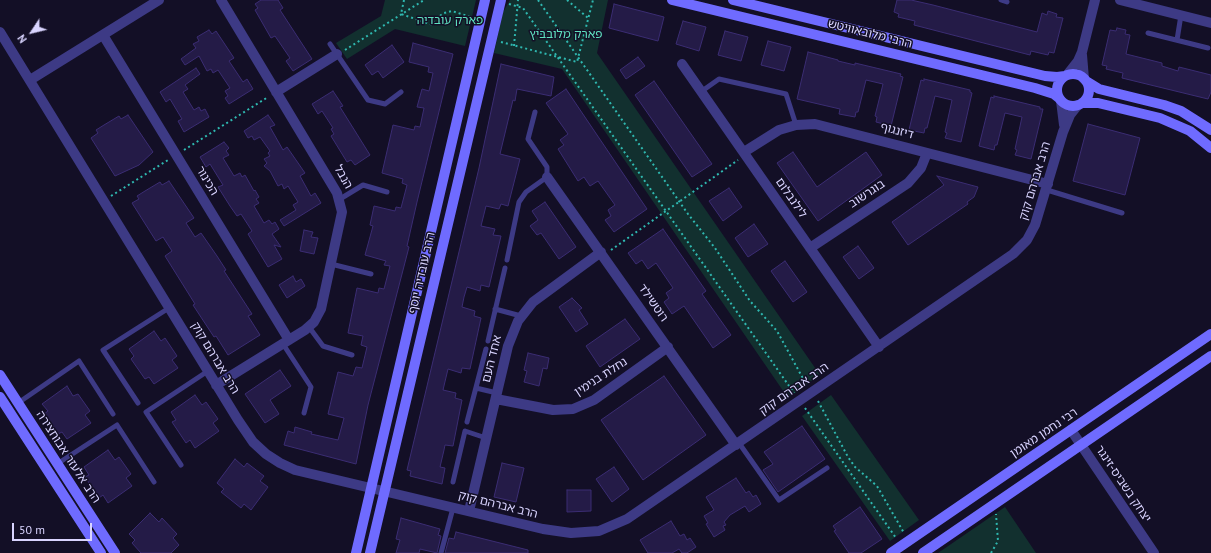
<!DOCTYPE html>
<meta charset="utf-8">
<style>
body{margin:0}
#map{position:relative;width:1211px;height:553px;overflow:hidden;background:#130f26;font-family:"PT Sans",sans-serif}
canvas{display:block}
.north{position:absolute;left:12px;top:12px;width:40px;height:40px;-webkit-text-stroke:3px #130f26;paint-order:stroke;rotate:235deg;font-size:11px;font-weight:700;line-height:16px;text-align:center;color:#d9d4ff}
.north::after{content:'';display:block;margin:auto;width:14px;height:18px;background:#d9d4ff;clip-path:polygon(50% 0,100% 100%,50% 72%,0 100%)}
.scale{position:absolute;left:12px;top:523px;width:80px;height:18px;box-sizing:border-box;border:2px solid #d9d4ff;border-top:0;padding-left:5px;font-size:12px;line-height:14px;white-space:nowrap;color:#d9d4ff;-webkit-text-stroke:3px #130f26;paint-order:stroke}
</style>
<div id="map">
<canvas width="1211" height="553"></canvas>
<div class="north">N</div>
<div class="scale">50 m</div>
</div>
<script>
const ctx = document.querySelector('canvas').getContext('2d');
ctx.lineJoin = 'round';
function fill(path, color) {
  ctx.fillStyle = color;
  ctx.fill(path, 'evenodd');
}
function toPath(rows) {
  const path = new Path2D();
  for (const r of rows) {
    if (r.length === 3) {
      path.moveTo(r[0] + r[2], r[1]);
      path.arc(r[0], r[1], r[2], 0, 2 * Math.PI);
      continue;
    }
    path.moveTo(r[0], r[1]);
    for (let i = 2; i < r.length; i += 2) path.lineTo(r[i], r[i + 1]);
  }
  return path;
}
function stroke(path, color, width, dash) {
  ctx.strokeStyle = color;
  ctx.lineWidth = width;
  ctx.lineCap = dash ? 'butt' : 'round';
  ctx.setLineDash(dash || []);
  ctx.stroke(path);
}
function write(font, color, halo, rows, align = 'center') {
  ctx.font = font + ' "PT Sans","Noto Sans Hebrew",sans-serif';
  ctx.lineWidth = 3;
  ctx.setLineDash([]);
  ctx.textBaseline = 'middle';
  ctx.strokeStyle = halo;
  ctx.fillStyle = color;
  for (const [text, x, y, turn = 0] of rows) {
    ctx.save();
    ctx.translate(x, y);
    ctx.rotate((+turn || 0) * Math.PI / 180);
    ctx.textAlign = isNaN(turn) ? turn : align;
    if (halo) ctx.strokeText(text, 0, 0);
    ctx.fillText(text, 0, 0);
    ctx.restore();
  }
}
fill(toPath([
 [385,0,476,0,465,46,395,29,347,59,336,43,381,16],
 [510,0,608,0,597,53,820,375,788,398,562,69,494,53,503,12],
 [831,395,919,520,890,541,802,416],
 [1005,507,1036,553,938,553]
]), '#12302f');
const building = toPath([
 [261,0,278,0,283,8,280,10,312,59,293,71,286,61,290,58,275,36,271,38,255,10,258,8,255,4,261,0],
 [897,0,911,0,933,5,1037,32,1042,13,1047,15,1048,11,1057,14,1056,17,1063,18,1054,53,1049,52,1048,55,1031,51,1030,55,914,25,915,21,898,17,899,14,894,12,897,0],
 [614,4,664,17,658,41,609,28,614,4],
 [683,21,706,27,699,51,676,44,683,21],
 [1117,28,1126,30,1125,34,1130,35,1126,54,1162,63,1162,66,1178,71,1179,67,1211,75,1211,92,1208,99,1122,78,1123,73,1106,69,1107,66,1102,65,1110,30,1116,31,1117,28],
 [209,30,212,34,216,31,234,58,229,61,243,82,247,79,253,89,229,104,225,98,228,96,225,91,230,88,218,70,213,73,211,69,207,71,199,56,185,65,181,59,196,48,193,44,199,41,197,37,209,30],
 [725,31,748,37,741,61,718,55,725,31],
 [768,41,791,47,784,71,761,65,768,41],
 [413,43,453,54,417,202,407,246,409,247,368,405,356,464,284,445,288,431,294,433,295,427,312,432,311,434,338,440,344,418,328,414,338,372,353,376,356,367,362,368,367,347,361,345,363,336,348,333,357,288,378,293,379,288,384,289,390,266,384,265,386,261,365,255,373,226,370,225,374,206,395,211,396,207,401,208,407,185,402,183,403,179,382,173,393,125,414,130,415,126,420,127,424,108,417,107,422,89,429,91,433,73,428,72,429,67,409,62,413,43],
 [392,45,404,62,383,78,378,71,372,75,365,65,392,45],
 [808,52,838,60,838,61,855,65,855,63,901,74,900,76,903,77,891,126,876,122,877,117,875,116,883,84,866,80,858,112,856,112,855,117,839,114,840,109,797,99,808,52],
 [638,57,645,66,626,79,620,70,638,57],
 [501,64,554,77,551,96,517,89,515,101,513,100,500,154,520,159,508,206,501,204,499,209,486,206,481,226,495,229,493,235,501,236,489,287,481,285,480,291,467,287,464,297,462,307,475,311,474,316,481,318,470,369,462,368,461,373,448,369,443,390,456,393,455,398,462,400,453,446,445,445,444,450,440,467,445,468,442,484,410,476,411,471,407,470,479,168,501,64],
 [196,68,200,74,185,85,188,89,183,92,194,110,199,107,201,111,205,109,209,117,184,132,178,121,182,119,170,99,166,102,160,92,196,68],
 [924,79,970,90,970,92,972,93,961,142,945,138,947,133,945,132,952,100,935,96,927,128,925,128,924,133,909,130,921,80,924,81,924,79],
 [654,81,712,164,692,177,635,95,654,81],
 [566,89,647,209,614,232,605,220,611,216,608,210,615,205,598,181,590,186,584,177,578,181,558,149,564,145,560,140,568,134,546,103,566,89],
 [333,91,343,106,340,107,370,155,355,165,351,160,347,162,331,136,334,134,331,129,333,128,322,111,318,114,312,104,333,91],
 [994,96,1040,107,1040,109,1043,109,1031,159,1015,155,1017,150,1015,149,1022,117,1005,113,997,145,995,145,994,150,979,146,991,97,994,98,994,96],
 [128,115,153,152,139,165,115,176,91,138,98,133,96,130,104,125,119,116,121,119,128,115],
 [268,115,275,125,270,127,283,150,287,147,305,173,300,176,311,196,315,193,321,203,284,226,280,220,296,210,293,205,298,202,288,186,284,189,282,184,278,186,270,171,264,166,267,163,264,159,270,156,268,153,270,151,260,137,254,140,252,136,248,138,244,131,268,115],
 [1088,124,1140,138,1125,195,1073,181,1088,124],
 [224,142,229,148,226,151,229,155,223,158,234,176,240,173,242,177,245,175,254,191,255,190,259,197,256,199,259,203,254,206,264,223,269,220,272,224,275,222,279,229,272,234,281,247,274,245,282,259,268,267,248,234,252,231,241,214,237,216,230,206,218,187,223,185,210,164,206,167,200,157,224,142],
 [793,152,817,187,866,152,882,175,818,221,777,163,793,152],
 [937,176,978,187,974,197,967,202,968,204,908,245,892,222,944,185,937,176],
 [169,181,194,218,186,223,195,237,201,233,217,256,226,270,224,271,252,314,248,316,260,335,228,355,216,336,214,337,193,305,195,304,165,256,172,251,163,237,156,241,132,203,139,199,137,196,145,191,160,182,162,185,169,181],
 [729,188,742,207,723,221,709,201,729,188],
 [545,202,576,247,559,259,541,233,537,235,530,226,538,220,532,211,545,202],
 [754,224,768,244,748,257,735,238,754,224],
 [663,229,706,291,702,294,731,335,713,348,684,306,672,314,664,302,669,298,666,293,673,288,656,263,648,269,642,260,636,264,628,253,663,229],
 [304,230,313,232,311,237,318,238,314,254,300,251,304,230],
 [858,246,874,268,859,279,843,257,858,246],
 [785,261,807,292,793,302,771,271,785,261],
 [293,276,296,282,301,279,305,286,287,298,279,285,293,276],
 [572,298,582,308,579,310,588,324,576,332,559,307,572,298],
 [625,319,640,339,600,367,586,346,625,319],
 [154,331,161,341,165,338,177,356,172,360,178,368,154,384,149,377,145,379,131,359,134,356,129,349,154,331],
 [528,353,549,358,547,369,543,368,539,386,524,382,527,371,524,370,528,353],
 [280,370,291,386,270,400,279,414,265,423,245,394,280,370],
 [664,376,706,435,643,480,601,420,664,376],
 [67,386,73,396,78,394,90,411,85,415,91,423,67,439,62,432,58,434,44,414,48,411,42,404,67,386],
 [195,395,202,405,206,402,218,419,213,423,219,431,195,448,190,440,186,443,172,422,176,420,171,412,195,395],
 [802,426,825,459,778,492,763,470,773,464,764,452,802,426],
 [108,450,115,460,119,457,131,474,126,478,132,486,108,503,103,495,99,498,85,477,89,475,84,467,108,450],
 [235,459,244,467,247,463,264,476,260,481,268,487,251,510,244,504,241,508,221,492,224,489,217,483,235,459],
 [502,463,524,468,516,502,494,497,502,463],
 [614,467,629,489,612,502,596,479,614,467],
 [736,478,746,493,749,491,753,497,756,495,761,504,749,512,745,506,730,515,724,522,726,525,723,526,725,530,714,537,706,524,708,523,704,516,714,510,706,497,736,478],
 [567,490,591,490,591,511,567,512,567,490],
 [860,507,882,539,861,553,849,553,834,531,836,530,833,526,860,507],
 [150,513,159,522,162,518,177,534,173,538,179,545,171,553,141,553,132,543,135,540,129,534,150,513],
 [401,518,440,529,438,535,441,536,437,553,420,549,419,553,396,553,400,540,396,539,401,518],
 [671,521,680,536,684,534,687,540,690,538,696,547,687,553,682,553,679,549,672,553,648,553,640,540,671,521],
 [456,532,528,550,528,553,445,553,449,538,454,539,456,532]
]);
fill(building, '#241b47');
stroke(building, '#3b2d73', 1);
stroke(toPath([
 [404,0,401,14,433,25,437,18,444,13,452,11,471,17],
 [538,0,688,214,715,248,750,301,777,331,806,384],
 [567,0,588,18],
 [509,4,523,8,794,393],
 [501,42,577,62,593,0],
 [514,46,518,0],
 [345,50,424,0],
 [184,150,268,97],
 [111,196,168,160],
 [611,250,738,160],
 [818,401,848,457,855,467,877,486,904,533],
 [805,408,896,538],
 [991,553,998,541,996,514]
]), '#2fb8b0', 2, [2, 3]);
stroke(toPath([
 [1001,0,1007,2],
 [1148,33,1208,48],
 [1177,40,1181,15],
 [330,44,368,100,385,104,401,92],
 [702,91,719,79,786,94,796,125],
 [1047,190,1122,213],
 [340,199,363,185,387,192],
 [507,260,519,202,526,192,547,177,547,167,528,139,535,112],
 [331,264,371,274],
 [495,309,521,316],
 [309,327,323,346,352,355],
 [488,341,505,268],
 [283,344,311,387,304,413],
 [476,388,497,393],
 [18,403,79,361,113,414],
 [138,403,103,350,169,308],
 [467,422,486,349],
 [739,443,779,500,827,468],
 [57,464,117,425,154,482],
 [181,465,146,412,208,371],
 [453,482,465,431,486,438],
 [441,553,453,508]
]), '#3d3a85', 5);
stroke(toPath([
 [1120,0,1211,23],
 [0,32,238,420,253,442,266,454,280,463,295,470,543,529,571,533,599,531,627,519,1013,254,1027,240,1035,225,1063,132,1070,115,1078,105],
 [103,35,289,340],
 [1082,55,1084,79],
 [682,64,879,347],
 [1067,75,1078,61,1082,52,1095,0],
 [30,80,159,0],
 [276,92,337,54],
 [1061,101,1064,125],
 [744,152,779,130,796,125,815,124,1048,184],
 [547,177,736,445],
 [810,248,908,183,921,168,927,153],
 [216,385,305,330,314,322,321,309,342,212,337,193,221,0],
 [496,399,553,410,573,409,594,400,668,347],
 [1071,430,1154,553],
 [469,511,508,346,518,321,533,302,601,252]
]), '#3d3a85', 10);
stroke(toPath([
 [672,0,1035,88,1054,94,1059,98],
 [733,0,1045,76,1057,77,1065,76],
 [1073,90,16],
 [1086,81,1099,89,1164,105,1181,111,1211,130],
 [1082,103,1098,103,1160,118,1190,131,1211,148],
 [0,375,115,553],
 [0,397,101,553],
 [356,553,485,0],
 [370,553,501,0],
 [891,553,1211,334],
 [923,553,1211,356]
]), '#6f6bff', 10);
write('12px', '#5fe0c0', '#130f26', [
 ["פארק עובדיה",450,21],
 ["פארק מלובביץ",566,35]
]);
write('12px', '#d9d4ff', '#130f26', [
 ["הרבי מלובאוויטש",870,34,14],
 ["דיזנגוף",897,131,15],
 ["הנבל",343,177,61],
 ["הכינור",207,181,59],
 ["הרב אברהם קוק",1035,181,-73],
 ["בוגרשוב",867,194,-33],
 ["לילנבלום",791,198,55],
 ["הרב עובדיה יוסף",422,273,-77],
 ["רוטשילד",653,303,55],
 ["הרב אברהם קוק",215,358,59],
 ["אחד העם",492,359,-76],
 ["נחלת בנימין",601,377,-33],
 ["הרב אברהם קוק",794,389,-35],
 ["רבי נחמן מאומן",1044,433,-34],
 ["הרב אלעזר אבוחצירה",68,457,57],
 ["יצחק בשביס-זינגר",1123,484,56],
 ["הרב אברהם קוק",498,505,14]
]);
</script>
